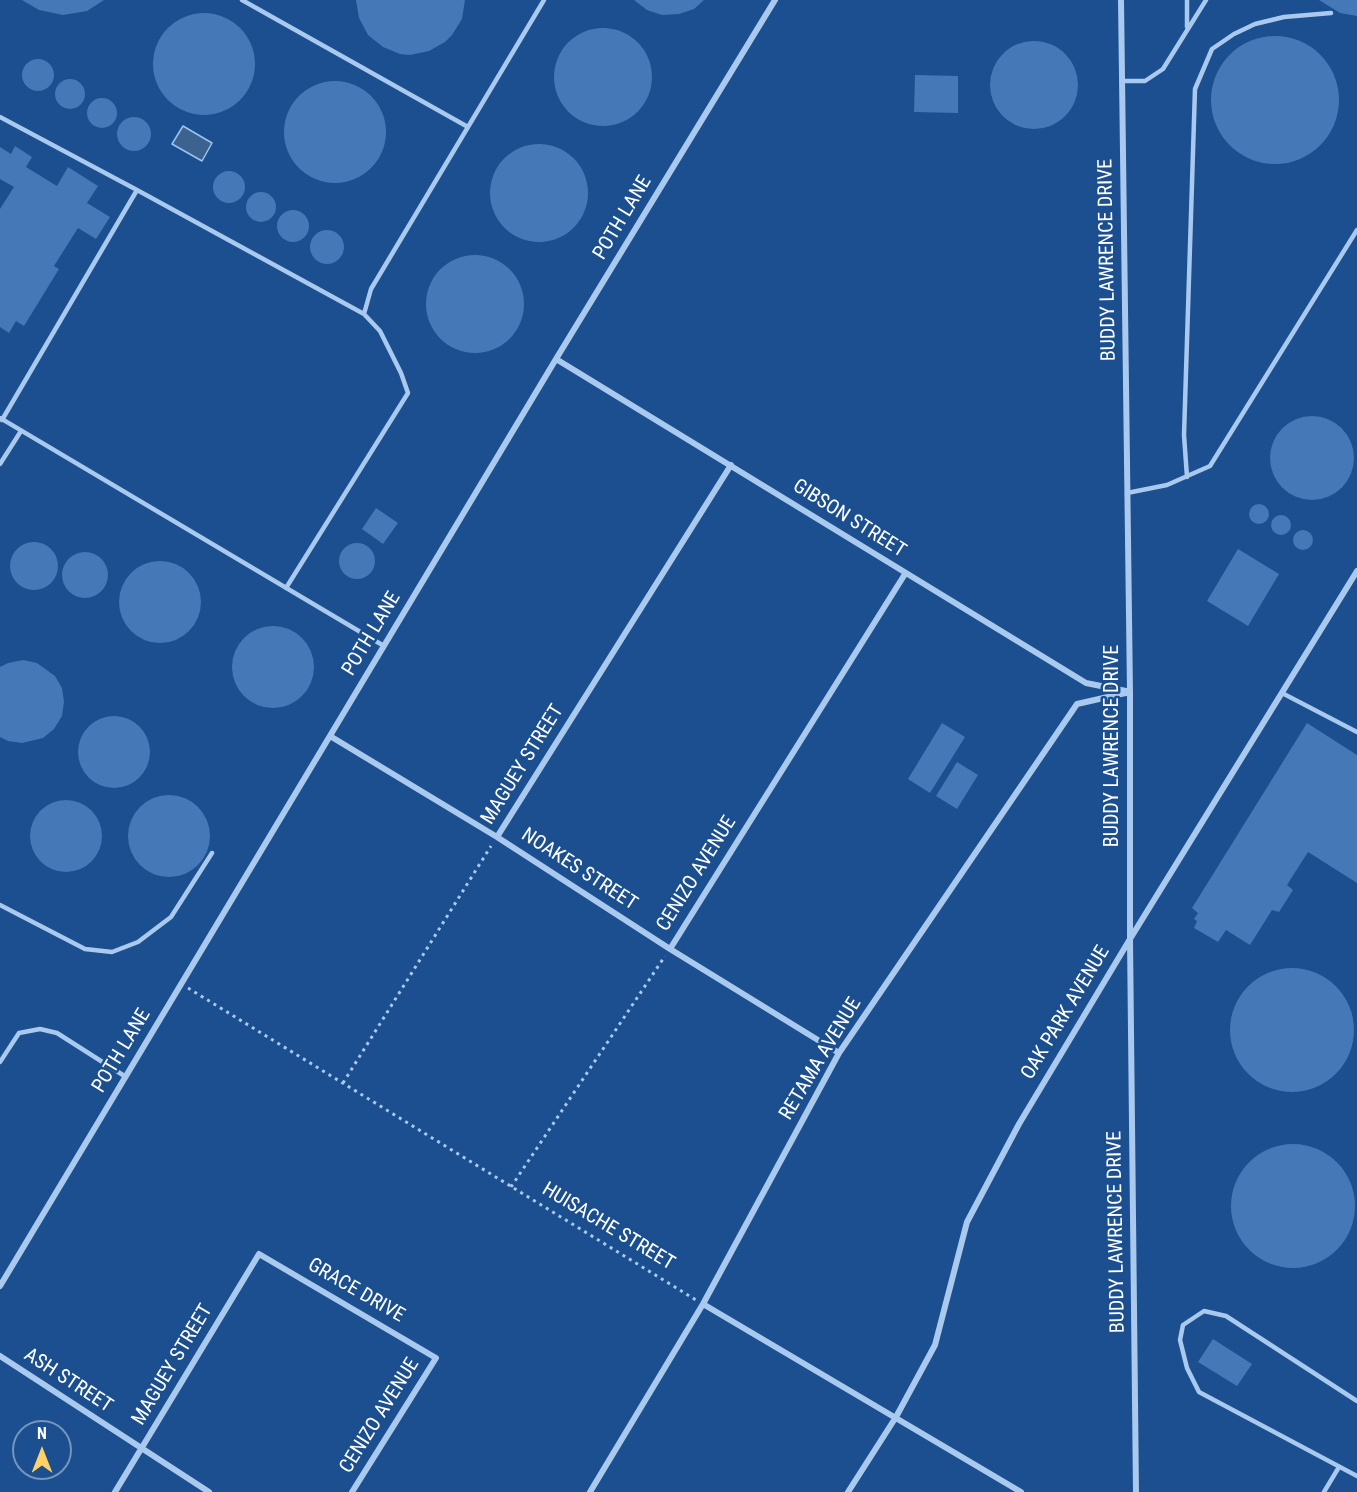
<!DOCTYPE html>
<style>
body{margin:0}
#map{position:relative;width:1357px;height:1492px;overflow:hidden;background:#1b4f8f;font-family:"Roboto Condensed",sans-serif}
canvas{display:block}
.north{position:absolute;left:12px;top:1420px;width:60px;height:60px;box-sizing:border-box;background:#1b4f8f;border:2px solid #7695bc;border-radius:50%;rotate:0deg;font-size:16px;font-weight:700;line-height:24px;text-align:center;color:#fff}
.north::after{content:'';display:block;margin:auto;width:21px;height:27px;background:#ffd166;clip-path:polygon(50% 0,100% 100%,50% 72%,0 100%)}
</style>
<div id="map">
<canvas width="1357" height="1492"></canvas>
<div class="north">N</div>
</div>
<script>
const ctx = document.querySelector('canvas').getContext('2d');
ctx.lineJoin = 'round';
function fill(path, color) {
  ctx.fillStyle = color;
  ctx.fill(path, 'evenodd');
}
function toPath(rows) {
  const path = new Path2D();
  for (const r of rows) {
    if (r.length === 3) {
      path.moveTo(r[0] + r[2], r[1]);
      path.arc(r[0], r[1], r[2], 0, 2 * Math.PI);
      continue;
    }
    path.moveTo(r[0], r[1]);
    for (let i = 2; i < r.length; i += 2) path.lineTo(r[i], r[i + 1]);
  }
  return path;
}
function stroke(path, color, width, dash) {
  ctx.strokeStyle = color;
  ctx.lineWidth = width;
  ctx.lineCap = dash ? 'butt' : 'round';
  ctx.setLineDash(dash || []);
  ctx.stroke(path);
}
function write(font, color, halo, rows, align = 'center') {
  ctx.font = font + ' "Roboto Condensed",sans-serif';
  ctx.lineWidth = 5;
  ctx.setLineDash([]);
  ctx.textBaseline = 'middle';
  ctx.strokeStyle = halo;
  ctx.fillStyle = color;
  for (const [text, x, y, turn = 0] of rows) {
    ctx.save();
    ctx.translate(x, y);
    ctx.rotate((+turn || 0) * Math.PI / 180);
    ctx.textAlign = isNaN(turn) ? turn : align;
    if (halo) ctx.strokeText(text, 0, 0);
    ctx.fillText(text, 0, 0);
    ctx.restore();
  }
}
const water = toPath([
 [183,126,212,143,202,161,172,144,183,126]
]);
fill(water, '#3c6290');
stroke(water, '#9cc4f0', 1.5);
fill(toPath([
 [22,0,104,0,87,11,63,15,39,10],
 [356,0,465,0,462,19,452,35,445,42,429,51,410,55,400,54,383,47,368,35,359,18],
 [634,0,704,0,694,9,679,14,662,15,647,10],
 [1319,0,1357,0,1357,16,1340,13],
 [204,64,51],
 [603,77,49],
 [1275,100,64],
 [1034,85,44],
 [38,75,16],
 [915,75,958,76,958,113,914,112],
 [70,94,15],
 [335,132,51],
 [102,113,15],
 [134,134,17],
 [539,193,49],
 [15,146,32,157,26,167,57,186,68,167,98,186,87,203,110,217,96,239,78,228,54,266,59,269,24,326,16,321,9,333,0,327,0,209,14,187,0,179,0,147,11,154],
 [229,187,16],
 [261,207,15],
 [293,226,16],
 [327,247,17],
 [475,304,49],
 [1312,458,42],
 [1259,514,10],
 [376,508,398,523,383,544,362,529],
 [1281,525,10],
 [1303,540,10],
 [34,566,24],
 [357,561,18],
 [1238,549,1279,574,1248,626,1207,601],
 [85,575,23],
 [160,602,41],
 [273,667,41],
 [23,660,37,663,55,676,62,688,64,702,62,716,54,729,43,738,22,743,8,741,0,737,0,667,8,663],
 [114,752,36],
 [942,723,965,737,930,793,908,779],
 [1307,723,1357,755,1357,883,1308,852,1287,885,1293,890,1279,912,1272,910,1250,945,1226,930,1218,942,1194,928,1197,921,1194,919,1198,913,1192,908],
 [957,762,978,775,957,809,936,796],
 [169,836,41],
 [66,836,36],
 [1292,1030,62],
 [1293,1206,62],
 [1213,1339,1252,1364,1237,1386,1198,1362]
]), '#4478b7');
stroke(toPath([
 [188,988,696,1300],
 [343,1083,491,846],
 [511,1187,665,956]
]), '#a9c9ee', 3, [3, 4.5]);
stroke(toPath([
 [242,0,468,127],
 [1187,0,1187,27],
 [1122,81,1145,81,1163,69,1206,0],
 [0,117,137,190],
 [0,418,384,646],
 [2,420,137,190,364,314],
 [0,464,21,431],
 [1187,477,1184,435,1195,89,1212,49,1234,34,1255,24,1284,17,1331,13],
 [1127,493,1167,485,1210,466,1357,230],
 [286,588,408,393,401,373,380,331,364,314,371,289,544,0],
 [1282,693,1357,732],
 [0,905,85,949,112,952,138,942,171,917,212,853],
 [0,1062,19,1033,40,1029,57,1033,126,1077],
 [1357,1401,1226,1316,1204,1311,1183,1325,1180,1340,1187,1368,1199,1392,1357,1476],
 [1324,1492,1339,1467]
]), '#a9c9ee', 4.5);
stroke(toPath([
 [1121,0,1130,692,1130,939,1136,1492],
 [556,359,1086,683,1126,691],
 [330,736,497,837,670,949,839,1053],
 [497,837,731,465],
 [670,949,905,574],
 [0,1286,556,359,775,0],
 [703,1304,1021,1492],
 [0,1356,209,1492],
 [115,1492,259,1254,436,1358,352,1492],
 [590,1492,703,1304,839,1053,1077,704,1130,692],
 [848,1492,896,1417,935,1345,967,1222,1019,1124,1130,939,1357,571]
]), '#a9c9ee', 6);
write('20px', '#fff', '#1b4f8f', [
 ["POTH LANE",623,218,-59],
 ["BUDDY LAWRENCE DRIVE",1108,260,-91],
 ["GIBSON STREET",849,519,32],
 ["POTH LANE",372,634,-59],
 ["BUDDY LAWRENCE DRIVE",1113,746,-90],
 ["MAGUEY STREET",523,765,-58],
 ["NOAKES STREET",579,870,33],
 ["CENIZO AVENUE",697,874,-58],
 ["OAK PARK AVENUE",1066,1013,-59],
 ["POTH LANE",122,1051,-59],
 ["RETAMA AVENUE",821,1059,-59],
 ["HUISACHE STREET",608,1227,31],
 ["BUDDY LAWRENCE DRIVE",1117,1232,-91],
 ["GRACE DRIVE",356,1291,30],
 ["MAGUEY STREET",173,1365,-59],
 ["ASH STREET",68,1381,33],
 ["CENIZO AVENUE",380,1416,-58]
]);
</script>
